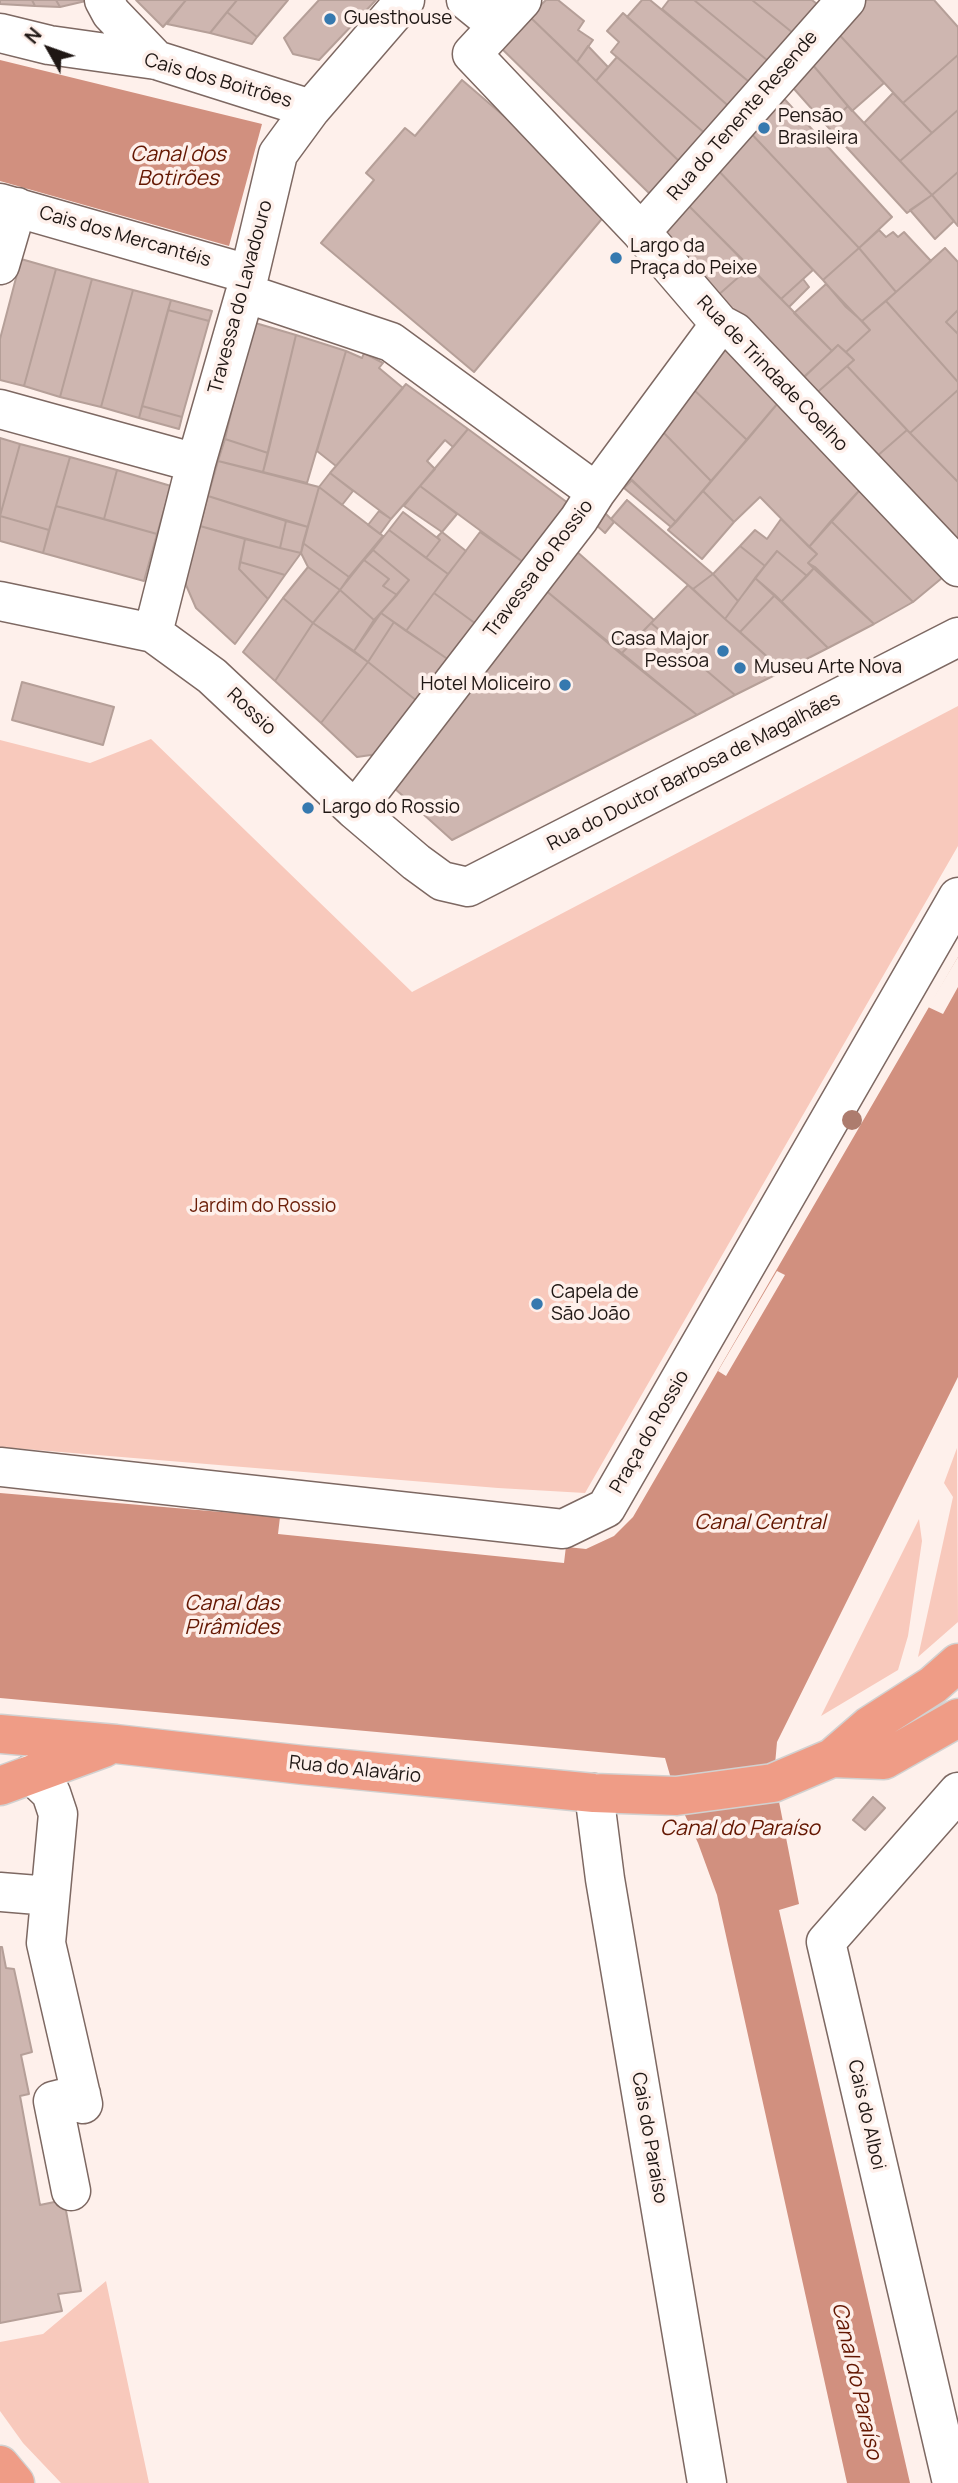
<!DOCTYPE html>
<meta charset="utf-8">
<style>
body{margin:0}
#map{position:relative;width:958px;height:2483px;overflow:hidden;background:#fef0eb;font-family:Manrope,sans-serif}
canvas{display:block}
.north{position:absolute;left:14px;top:14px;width:70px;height:70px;-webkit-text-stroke:5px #fef0eb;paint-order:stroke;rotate:310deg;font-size:19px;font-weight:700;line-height:28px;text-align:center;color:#1f1714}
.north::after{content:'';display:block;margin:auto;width:24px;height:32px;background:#1f1714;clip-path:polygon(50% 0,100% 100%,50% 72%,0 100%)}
</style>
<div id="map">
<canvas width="958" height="2483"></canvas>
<div class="north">N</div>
</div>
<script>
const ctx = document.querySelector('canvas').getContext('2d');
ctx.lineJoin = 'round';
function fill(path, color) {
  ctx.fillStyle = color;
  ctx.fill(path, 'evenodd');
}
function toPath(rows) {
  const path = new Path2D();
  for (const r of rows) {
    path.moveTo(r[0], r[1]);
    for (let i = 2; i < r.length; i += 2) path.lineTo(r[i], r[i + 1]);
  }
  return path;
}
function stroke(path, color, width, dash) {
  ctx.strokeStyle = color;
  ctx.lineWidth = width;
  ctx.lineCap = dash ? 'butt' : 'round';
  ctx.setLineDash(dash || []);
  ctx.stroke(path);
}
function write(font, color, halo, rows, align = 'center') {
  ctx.font = font + ' Manrope,sans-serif';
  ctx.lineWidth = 7;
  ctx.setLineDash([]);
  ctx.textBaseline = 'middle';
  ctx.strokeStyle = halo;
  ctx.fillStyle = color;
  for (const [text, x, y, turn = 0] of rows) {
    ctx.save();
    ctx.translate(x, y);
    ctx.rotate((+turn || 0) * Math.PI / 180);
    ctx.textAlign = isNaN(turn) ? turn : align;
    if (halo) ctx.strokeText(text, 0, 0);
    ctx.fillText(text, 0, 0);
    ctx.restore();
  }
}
fill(toPath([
 [958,706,958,846,585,1493,498,1488,0,1447,0,740,90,763,151,739,412,992],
 [957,1448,958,1622,918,1657,953,1497,944,1483],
 [919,1519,922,1541,908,1636,898,1670,821,1716],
 [106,2281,149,2483,61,2483,23,2443,0,2411,0,2342,43,2334]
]), '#f8c9bc');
fill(toPath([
 [0,60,262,124,229,246,0,181],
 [958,957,958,1377,777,1742,774,1776,799,1904,779,1910,910,2483,847,2483,717,1895,698,1843,676,1796,665,1758,0,1698,0,1493,280,1517,586,1549,614,1536,633,1517]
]), '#d1907f');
fill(toPath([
 [958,957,958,987,943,1014,928,1007],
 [777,1271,785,1275,726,1376,718,1371],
 [280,1517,566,1546,564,1563,278,1534]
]), '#fef0eb');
const building = toPath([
 [0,0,32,0,35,6,0,4,0,0],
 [32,0,56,0,60,7,35,6,32,0],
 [56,0,90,0,60,7,56,0],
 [136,0,186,0,163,27,136,0],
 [186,0,237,0,210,33,167,24,186,0],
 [237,0,288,0,257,37,227,12,237,0],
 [319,0,376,0,319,60,293,54,284,38,319,0],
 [546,0,558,0,584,21,578,30,593,40,577,62,529,16,546,0],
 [642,0,650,0,754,86,733,110,627,17,642,0],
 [669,0,694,0,773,65,754,86,662,9,669,0],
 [694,0,752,0,798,37,773,65,694,0],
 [752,0,812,0,823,9,798,37,752,0],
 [858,0,934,0,958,27,958,55,903,103,833,28,858,0],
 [227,12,257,37,252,44,210,33,227,12],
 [623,13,733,110,708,136,611,52,619,42,607,31,623,13],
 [529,16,683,165,653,197,498,45,529,16],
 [833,28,884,83,852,111,806,57,833,28],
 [588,46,608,67,596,81,577,62,588,46],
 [958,55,958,110,932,133,903,103,958,55],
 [617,57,708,136,683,165,596,81,617,57],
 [806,57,848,106,827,126,787,81,806,57],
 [462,80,611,208,474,372,321,243,374,180,366,173,405,128,415,136,462,80],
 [778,92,892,217,859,248,746,128,778,92],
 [893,93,932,133,900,161,864,123,893,93],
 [848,106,932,195,907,213,827,126,848,106],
 [958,110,958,172,932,195,900,161,958,110],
 [746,128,859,248,823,280,715,167,746,128],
 [715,167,813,270,781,299,685,202,715,167],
 [958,172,958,226,932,195,958,172],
 [932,195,954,221,935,239,910,210,932,195],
 [685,202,750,267,716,297,654,234,685,202],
 [879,230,886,237,893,232,898,237,904,232,931,261,896,292,859,248,879,230],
 [859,248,896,292,862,321,846,307,823,280,859,248],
 [945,248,958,262,958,310,946,322,958,334,958,382,886,301,945,248],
 [21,259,56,269,24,386,0,380,0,339,21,259],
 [750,267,832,351,795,385,716,297,750,267],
 [56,269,92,279,60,397,24,386,56,269],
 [92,279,133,290,101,407,60,397,92,279],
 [803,279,809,287,789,307,781,299,803,279],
 [826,284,870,330,846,352,838,345,832,351,794,313,826,284],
 [133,290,171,300,139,418,101,407,133,290],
 [171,300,212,311,209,321,168,310,171,300],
 [886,301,958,382,958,390,910,433,847,366,854,360,846,352,870,330,862,321,886,301],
 [168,310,209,321,182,417,142,406,168,310],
 [958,310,958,334,946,322,958,310],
 [252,322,296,335,268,453,225,439,252,322],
 [296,335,346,351,307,483,263,472,296,335],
 [729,339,783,397,747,440,692,388,729,339],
 [838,345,854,360,812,397,798,383,838,345],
 [346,351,362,358,364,353,383,363,379,368,403,388,336,466,317,451,346,351],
 [847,366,907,430,868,464,812,397,847,366],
 [406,384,468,429,453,447,445,440,427,461,435,469,391,519,330,473,406,384],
 [692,388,747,440,711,481,662,431,692,388],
 [958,390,958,482,910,433,958,390],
 [783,397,867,482,809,547,760,497,734,522,703,491,783,397],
 [142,406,182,417,179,429,139,418,142,406],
 [468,429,568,503,523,562,420,486,468,429],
 [907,430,958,482,958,551,868,464,907,430],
 [662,431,711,481,676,522,629,478,662,431],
 [0,438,20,444,0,516,0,438],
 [225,439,268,453,263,472,218,461,225,439],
 [20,444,70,457,49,530,0,516,20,444],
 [70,457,117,470,104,519,56,506,70,457],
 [218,461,319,487,308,527,208,496,218,461],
 [117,470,171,486,157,534,104,519,117,470],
 [330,473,353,491,342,505,319,487,330,473],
 [632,480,676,522,671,527,624,488,632,480],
 [867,482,948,573,913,602,831,521,867,482],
 [420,486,457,514,442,532,404,506,420,486],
 [319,487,383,536,349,577,303,543,319,487],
 [703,491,734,522,702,559,668,530,703,491],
 [208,496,286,521,280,548,200,526,208,496],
 [627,500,713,574,693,589,688,585,611,519,627,500],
 [56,506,157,534,144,581,43,553,56,506],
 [379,511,391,519,380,534,368,525,379,511],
 [603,511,614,522,605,533,593,522,603,511],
 [403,512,440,540,426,558,389,530,403,512],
 [0,516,49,530,43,553,0,541,0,516],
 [781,519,817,554,808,563,815,567,807,576,777,551,765,566,740,546,755,530,767,539,781,519],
 [286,521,308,527,301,553,280,548,286,521],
 [831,521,913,602,874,624,808,563,817,554,809,547,831,521],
 [200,526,245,539,239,569,268,599,235,644,196,608,186,585,186,573,200,526],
 [389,530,448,574,406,631,381,613,409,580,373,550,389,530],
 [442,532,466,551,448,574,426,558,440,540,437,537,442,532],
 [480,532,523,562,476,624,434,593,480,532],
 [245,539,280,548,301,553,285,575,240,562,245,539],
 [303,543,349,577,340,590,308,567,301,553,303,543],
 [740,546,765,566,738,601,713,574,740,546],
 [373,550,409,580,397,595,383,586,389,579,364,560,373,550],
 [575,550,654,620,621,654,544,589,575,550],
 [777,551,807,576,781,602,755,578,777,551],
 [364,560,389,579,383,586,397,595,374,620,340,590,364,560],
 [240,562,285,575,268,599,239,569,240,562],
 [308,567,340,590,313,623,283,598,308,567],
 [815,567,874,624,828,648,781,602,815,567],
 [713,574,738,601,725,619,693,589,713,574],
 [755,578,775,595,740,632,725,619,755,578],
 [688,585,725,619,783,671,735,695,651,623,688,585],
 [544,589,697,715,452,840,393,787,544,589],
 [340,590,374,620,354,651,313,623,340,590],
 [434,593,476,624,449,660,406,631,434,593],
 [775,595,828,648,783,671,740,632,775,595],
 [283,598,313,623,275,681,243,652,283,598],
 [381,613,394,622,368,662,354,651,381,613],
 [394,622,449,660,417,701,368,662,394,622],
 [313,623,368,662,321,723,275,681,313,623],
 [651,623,735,695,697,715,621,654,651,623],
 [368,662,417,701,378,754,357,757,321,723,368,662],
 [22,682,114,707,103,745,12,720,22,682],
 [873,1797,885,1808,865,1830,853,1820,873,1797],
 [0,1947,2,1947,6,1968,14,1969,32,2052,21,2055,29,2094,20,2096,40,2205,64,2200,81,2291,58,2294,62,2311,0,2323,0,1947]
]);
fill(building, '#ceb6b0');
stroke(building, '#b59f98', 2);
const minor = toPath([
 [104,0,111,13,156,60],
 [466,0,498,26],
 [522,0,472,54,641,232,720,324,735,332,958,567],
 [0,33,49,45,156,60,311,109],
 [0,203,248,274],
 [641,232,846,0],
 [0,265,17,207],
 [245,293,391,342,596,492],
 [0,409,196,463],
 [0,601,153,633,212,676,355,810,416,862,442,881,468,887,958,637],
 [153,633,196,463,245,293,278,154,311,109,405,0],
 [355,810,579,519,596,492,720,324],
 [0,1467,563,1529,606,1508,958,897],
 [31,1774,51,1793,58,1814,46,1943,83,2104],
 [594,1793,605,1879,707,2483],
 [0,1892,50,1896],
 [71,2191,53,2101,81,2094],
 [952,2483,826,1942,958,1792]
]);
const major = toPath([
 [0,1734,116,1744,303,1765,594,1793,676,1796,773,1783,832,1758,869,1726,933,1685,958,1663],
 [832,1758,884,1760,958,1718],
 [0,1786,104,1748],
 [0,2465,15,2483]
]);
stroke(minor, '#7d6862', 41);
stroke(major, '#d2d1d0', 41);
stroke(minor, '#fff', 38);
stroke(major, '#ef9c86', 38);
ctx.fillStyle = '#ad7c6e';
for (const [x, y] of [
 [852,1120]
]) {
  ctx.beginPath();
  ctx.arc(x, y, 10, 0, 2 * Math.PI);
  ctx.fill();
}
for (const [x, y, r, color] of [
 [330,19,7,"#3679af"],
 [764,128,7,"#3679af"],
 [616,258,7,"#3679af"],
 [723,651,7,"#3679af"],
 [740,668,7,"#3679af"],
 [565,685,7,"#3679af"],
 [308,808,7,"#3679af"],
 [537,1304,7,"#3679af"]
]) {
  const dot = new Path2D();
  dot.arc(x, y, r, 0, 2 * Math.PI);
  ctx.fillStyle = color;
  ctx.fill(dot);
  stroke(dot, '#fef0eb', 2.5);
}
write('19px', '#1f1714', '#fef0eb', [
 ["Guesthouse",344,19],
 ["Pensão",778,117],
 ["Brasileira",778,139],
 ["Largo da",630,247],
 ["Praça do Peixe",630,269],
 ["Casa Major",709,640,"right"],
 ["Pessoa",709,662,"right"],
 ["Museu Arte Nova",754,668],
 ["Hotel Moliceiro",551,685,"right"],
 ["Largo do Rossio",322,808],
 ["Capela de",551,1293],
 ["São João",551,1315]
], 'left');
write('19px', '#1f1714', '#fef0eb', [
 ["Cais dos Boitrões",218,81,16],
 ["Rua do Tenente Resende",743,116,-49],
 ["Cais dos Mercantéis",125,237,16],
 ["Travessa do Lavadouro",241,297,-75],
 ["Rua de Trindade Coelho",772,374,46],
 ["Travessa do Rossio",539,569,-53],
 ["Rossio",251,712,43],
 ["Rua do Doutor Barbosa de Magalhães",694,772,-27],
 ["Praça do Rossio",650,1432,-60],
 ["Rua do Alavário",355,1770,6],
 ["Cais do Alboi",866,2115,77],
 ["Cais do Paraíso",649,2138,80]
]);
write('19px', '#6b1e08', '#fef0eb', [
 ["Jardim do Rossio",263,1207]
]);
write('italic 21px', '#641702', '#fef0eb', [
 ["Canal dos",178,155],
 ["Botirões",178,179],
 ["Canal Central",760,1523],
 ["Canal das",232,1604],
 ["Pirâmides",232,1628],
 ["Canal do Paraíso",740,1829],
 ["Canal do Paraíso",856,2381,77]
]);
</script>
